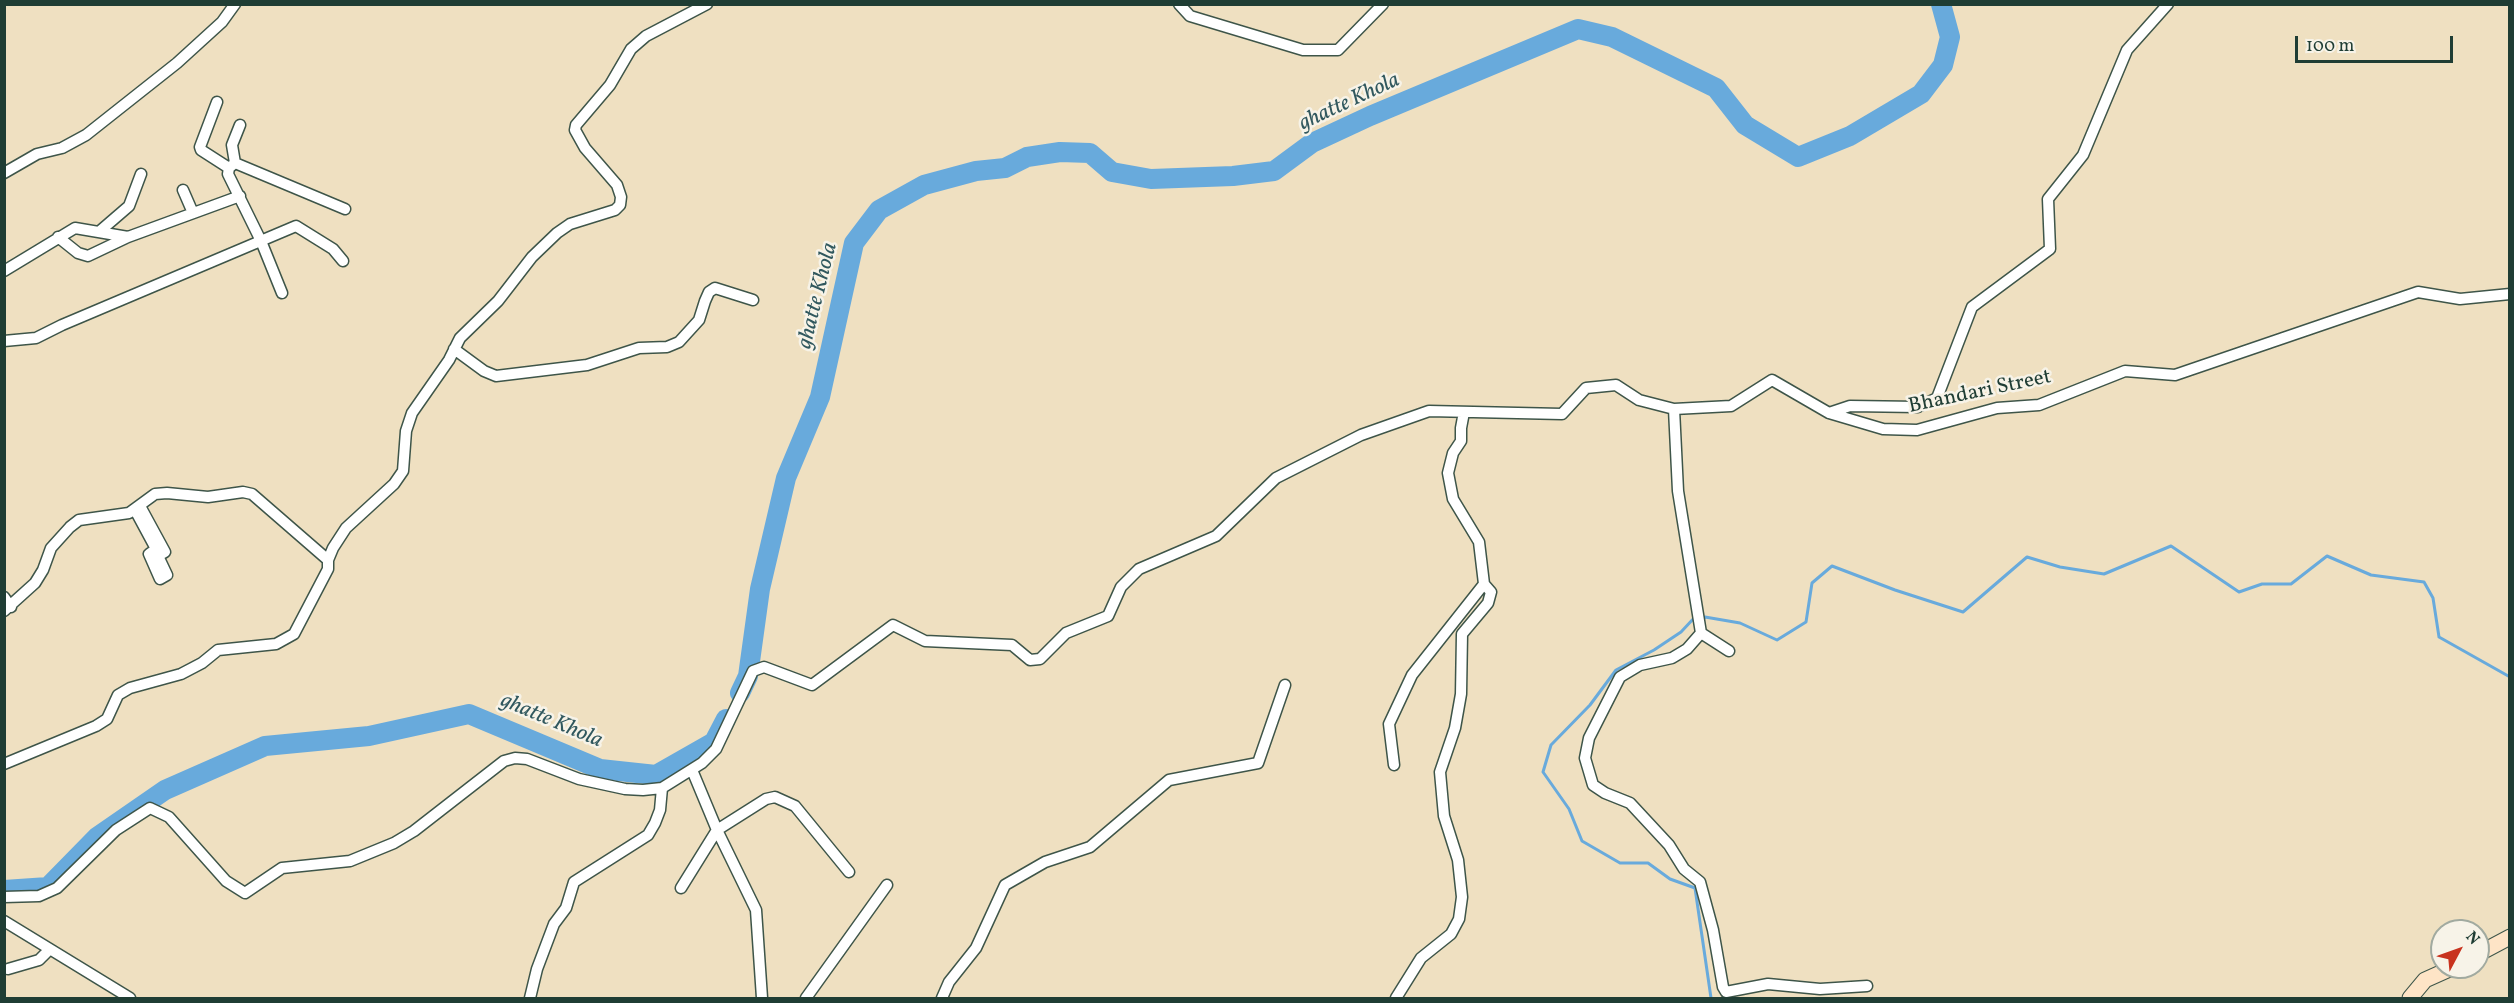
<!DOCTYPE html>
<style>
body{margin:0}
#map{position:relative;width:2514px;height:1003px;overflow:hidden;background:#efe0c1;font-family:Vollkorn,serif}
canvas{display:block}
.frame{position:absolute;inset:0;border:6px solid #1f3d34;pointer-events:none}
.north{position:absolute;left:2430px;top:919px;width:60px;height:60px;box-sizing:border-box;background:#f7f3e8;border:2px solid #a1aaa0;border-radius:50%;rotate:49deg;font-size:16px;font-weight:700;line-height:24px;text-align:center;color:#1f3d34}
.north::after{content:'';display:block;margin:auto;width:21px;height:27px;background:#c8321e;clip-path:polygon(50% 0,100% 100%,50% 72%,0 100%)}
.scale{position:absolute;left:2295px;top:36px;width:158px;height:27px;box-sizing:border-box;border:3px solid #1f3d34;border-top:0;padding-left:8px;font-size:18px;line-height:21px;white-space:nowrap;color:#1f3d34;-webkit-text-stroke:4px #f7f3e8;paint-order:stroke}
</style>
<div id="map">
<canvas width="2514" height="1003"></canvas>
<div class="frame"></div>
<div class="north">N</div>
<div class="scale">100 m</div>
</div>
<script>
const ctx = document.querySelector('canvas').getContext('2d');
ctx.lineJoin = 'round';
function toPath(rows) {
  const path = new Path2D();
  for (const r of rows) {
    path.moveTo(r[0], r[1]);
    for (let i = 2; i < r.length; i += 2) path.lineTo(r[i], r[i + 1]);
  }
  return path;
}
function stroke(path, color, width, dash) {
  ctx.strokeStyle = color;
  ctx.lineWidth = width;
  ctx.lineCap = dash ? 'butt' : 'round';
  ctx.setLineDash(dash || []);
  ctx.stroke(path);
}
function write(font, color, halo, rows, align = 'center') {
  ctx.font = font + ' Vollkorn,serif';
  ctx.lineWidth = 5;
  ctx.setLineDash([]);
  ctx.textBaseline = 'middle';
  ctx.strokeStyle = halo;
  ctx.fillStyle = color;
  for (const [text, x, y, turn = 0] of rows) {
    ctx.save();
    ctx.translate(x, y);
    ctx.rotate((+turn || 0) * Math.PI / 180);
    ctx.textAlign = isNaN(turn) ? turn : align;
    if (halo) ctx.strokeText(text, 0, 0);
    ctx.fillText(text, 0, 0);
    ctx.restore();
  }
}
stroke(toPath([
 [1695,617,1681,632,1654,650,1616,670,1590,705,1551,745,1543,772,1569,809,1582,841,1620,863,1648,863,1670,879,1695,888,1711,998],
 [1703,620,1705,617,1740,623,1777,640,1806,622,1812,583,1832,566,1895,590,1963,612,2027,557,2060,567,2104,574,2171,546,2239,592,2262,584,2291,584,2327,556,2371,575,2424,582,2433,598,2439,637,2510,677]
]), '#68aadc', 3);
stroke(toPath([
 [740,693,748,676,760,589,786,478,820,397,854,243,879,210,924,185,976,171,1005,168,1027,157,1060,152,1090,153,1112,172,1151,179,1233,176,1274,171,1312,143,1370,116,1578,29,1612,37,1716,88,1745,125,1798,157,1850,136,1921,94,1943,65,1950,37,1941,4],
 [4,890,48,887,97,837,165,790,265,746,369,736,469,714,600,769,656,775,714,742,726,719]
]), '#68aadc', 20);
const street = toPath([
 [1179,4,1190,16,1303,50,1338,50,1383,4],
 [217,102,200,147,201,150,229,168],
 [235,163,229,168,228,174,261,241,282,293],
 [235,163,345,209],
 [235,163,232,145,240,125],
 [4,173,37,154,62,148,86,135,177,63,222,22,235,4],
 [183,190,193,213],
 [100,231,129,206,141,174],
 [58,237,78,253,88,256,128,237,240,196],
 [4,271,75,228,128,237],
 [4,341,36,338,62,325,296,226,333,249,343,261],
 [454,349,484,371,496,376,587,365,639,348,667,347,679,342,699,320,705,301,709,292,715,288,753,300],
 [1674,409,1678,491,1701,633,1729,651],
 [1829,413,1850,406,1918,407,1937,398,1972,307,2050,249,2048,199,2083,155,2127,50,2168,4],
 [135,510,156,549,149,554,160,579,167,575,158,556,165,552,140,506],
 [4,597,11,607],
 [4,611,35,583,43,570,51,548,70,527,79,520,129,513,155,494,167,493,208,497,243,492,252,494,328,560],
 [1701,633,1687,649,1672,658,1640,665,1620,677,1589,738,1585,758,1593,785,1605,793,1630,803,1669,845,1684,869,1700,882,1713,930,1723,987,1726,992,1768,984,1820,989,1867,986],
 [4,764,96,726,107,719,118,695,130,688,181,674,202,663,218,650,276,644,294,634,328,569,328,560,333,548,346,528,394,484,403,471,406,431,412,413,449,360,460,338,498,301,532,257,557,233,570,224,615,210,620,205,621,197,617,185,585,148,575,130,576,125,610,85,631,49,646,36,707,4],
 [1394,765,1389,724,1412,675,1484,584],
 [692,770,717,830,756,910,762,998],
 [681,888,717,830,766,799,775,797,795,806,849,872],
 [4,897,39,896,57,888,116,830,150,808,169,817,226,881,245,893,282,868,350,861,394,843,414,831,504,761,515,758,527,759,579,779,625,789,643,790,662,788,702,763,716,749,753,671,764,667,812,685,893,625,925,641,1012,645,1030,660,1040,659,1066,633,1108,616,1121,587,1139,569,1216,536,1276,478,1361,435,1429,411,1562,414,1586,388,1616,385,1639,400,1674,409,1731,406,1772,380,1829,413,1883,429,1917,430,1997,408,2039,405,2125,371,2175,375,2418,292,2460,299,2510,294],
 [4,921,130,998],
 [8,969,39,960,49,950],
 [530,998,537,969,554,924,566,908,574,882,648,835,655,823,660,810,662,788],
 [806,998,887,885],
 [942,998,949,982,976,948,1005,885,1045,862,1090,847,1169,780,1258,763,1285,685],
 [1396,998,1421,958,1451,934,1459,919,1462,897,1458,860,1444,816,1440,772,1455,728,1461,694,1462,634,1488,603,1491,592,1484,584,1479,542,1453,499,1448,473,1453,453,1461,441,1461,428,1464,412]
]);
const secondary = toPath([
 [2478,954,2510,937],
 [2410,998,2425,980,2454,967]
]);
stroke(street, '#3e5549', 13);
stroke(secondary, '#3e5549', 17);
stroke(street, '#fff', 10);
stroke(secondary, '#fee4c6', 15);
write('21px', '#1f3d34', '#f7f3e8', [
 ["Bhandari Street",1980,393,-12]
]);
write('italic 22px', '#31585e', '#f7f3e8', [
 ["ghatte Khola",1350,103,-25],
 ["ghatte Khola",819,296,-76],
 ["ghatte Khola",551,722,23]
]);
</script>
